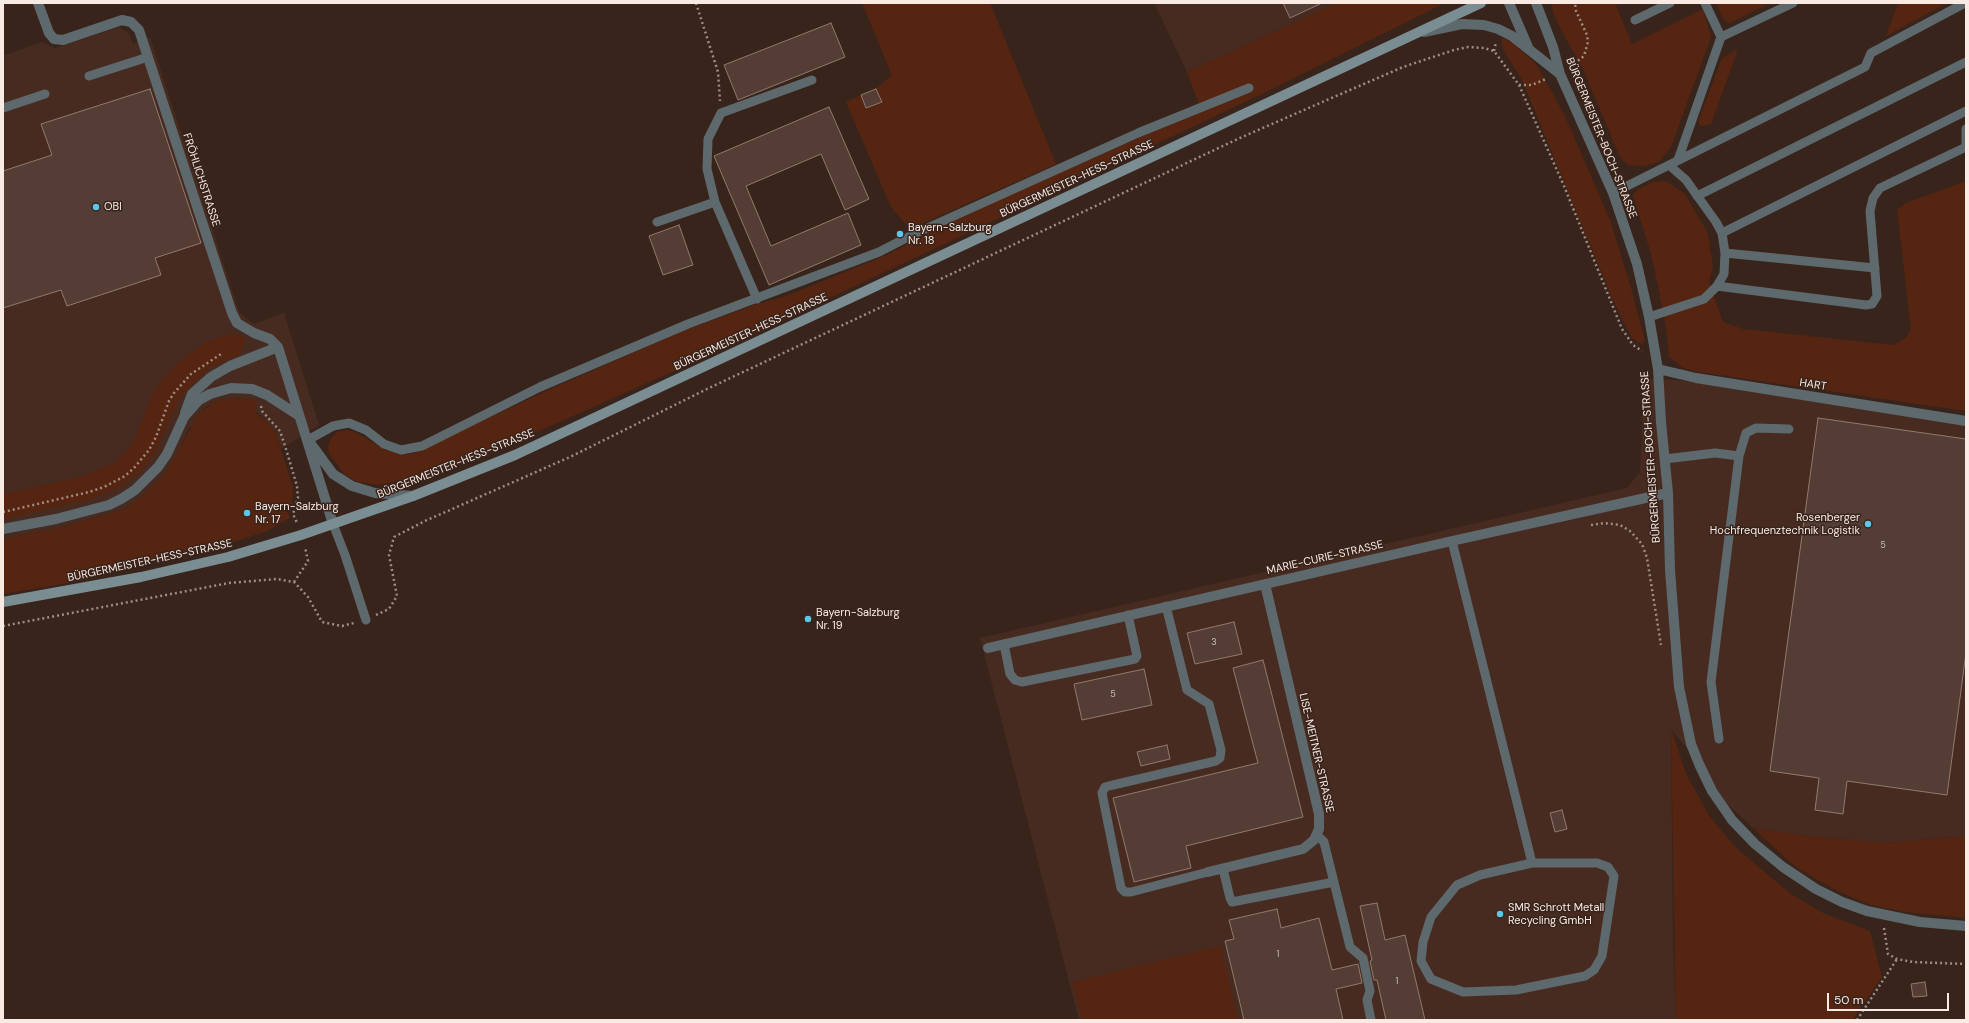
<!DOCTYPE html>
<meta charset="utf-8">
<style>
body{margin:0}
#map{position:relative;width:1969px;height:1023px;overflow:hidden;background:#38241b;font-family:"DM Sans",sans-serif}
canvas{display:block}
.frame{position:absolute;inset:0;border:4px solid #f9eae4;pointer-events:none}
.scale{position:absolute;left:1827px;top:993px;width:122px;height:18px;box-sizing:border-box;border:2px solid #f9eae4;border-top:0;padding-left:5px;font-size:12px;line-height:14px;white-space:nowrap;color:#f9eae4;-webkit-text-stroke:3px #38241b;paint-order:stroke}
</style>
<div id="map">
<canvas width="1969" height="1023"></canvas>
<div class="frame"></div>
<div class="scale">50 m</div>
</div>
<script>
const ctx = document.querySelector('canvas').getContext('2d');
ctx.lineJoin = 'round';
function fill(path, color) {
  ctx.fillStyle = color;
  ctx.fill(path, 'evenodd');
}
function toPath(rows) {
  const path = new Path2D();
  for (const r of rows) {
    path.moveTo(r[0], r[1]);
    for (let i = 2; i < r.length; i += 2) path.lineTo(r[i], r[i + 1]);
  }
  return path;
}
function stroke(path, color, width, dash) {
  ctx.strokeStyle = color;
  ctx.lineWidth = width;
  ctx.lineCap = dash ? 'butt' : 'round';
  ctx.setLineDash(dash || []);
  ctx.stroke(path);
}
function write(font, color, halo, rows, align = 'center') {
  ctx.font = font + ' "DM Sans",sans-serif';
  ctx.lineWidth = 3;
  ctx.setLineDash([]);
  ctx.textBaseline = 'middle';
  ctx.strokeStyle = halo;
  ctx.fillStyle = color;
  for (const [text, x, y, turn = 0] of rows) {
    ctx.save();
    ctx.translate(x, y);
    ctx.rotate((+turn || 0) * Math.PI / 180);
    ctx.textAlign = isNaN(turn) ? turn : align;
    if (halo) ctx.strokeText(text, 0, 0);
    ctx.fillText(text, 0, 0);
    ctx.restore();
  }
}
fill(toPath([
 [1154,3,1337,3,1187,72],
 [119,27,128,32,133,44,150,37,239,312,249,321,254,324,284,313,319,425,281,449,276,433,263,418,241,398,231,398,214,402,205,408,187,432,175,459,166,473,141,498,126,508,112,513,58,528,3,539,3,56,42,42,55,48],
 [1644,379,1678,380,1966,425,1966,836,1885,843,1799,835,1753,828,1724,801,1700,764,1671,729,1673,942,1676,1020,1079,1020,980,638,1627,488,1640,472]
]), '#472b20');
fill(toPath([
 [862,3,990,3,1056,164,910,229,891,207,846,102,861,95,866,108,882,103,876,89,892,75],
 [1337,3,1445,3,1262,94,694,362,492,452,461,464,400,481,378,485,358,482,345,475,329,454,328,447,330,440,337,432,346,430,355,432,386,450,400,454,412,454,546,391,681,332,754,305,786,296,889,254,937,228,1059,172,1200,112,1199,104,1187,72],
 [1552,3,1623,3,1616,6,1632,44,1703,9,1711,37,1671,147,1659,162,1644,166,1628,165,1620,157,1582,67,1561,30,1553,12],
 [1716,3,1770,3,1730,23,1724,20],
 [1898,3,1947,3,1886,36],
 [1502,38,1513,43,1536,64,1564,114,1610,220,1631,288,1644,338,1643,345,1632,338,1612,298,1522,80,1507,56,1502,46],
 [1738,49,1711,124,1701,126,1698,122,1722,58],
 [1665,181,1684,193,1707,231,1713,266,1709,283,1723,322,1743,329,1893,345,1906,338,1911,329,1897,210,1906,203,1966,181,1966,411,1699,372,1684,368,1669,357,1667,333,1659,291,1651,254,1633,195,1638,189,1653,182],
 [230,333,244,337,245,342,239,355,217,364,206,371,180,397,155,453,139,473,118,488,91,499,3,519,3,494,84,476,115,462,122,456,134,441,153,393,160,382,180,361,192,352,205,343],
 [231,398,250,399,257,401,256,413,270,425,276,434,293,487,292,505,287,511,290,518,267,531,237,541,62,584,3,594,3,539,58,528,112,513,126,508,141,498,166,473,198,415,214,402],
 [1671,728,1686,774,1710,817,1736,848,1791,894,1823,913,1870,931,1882,977,1852,1020,1676,1020],
 [1753,828,1799,835,1885,843,1966,836,1966,918,1905,912,1871,905,1838,891,1797,868],
 [1220,946,1238,1020,1082,1020,1072,982]
]), '#562511');
const building = toPath([
 [1283,3,1322,3,1290,18,1283,3],
 [831,23,845,57,738,100,724,65,831,23],
 [150,89,201,243,155,258,161,275,67,306,61,290,3,308,3,171,52,155,41,124,150,89],
 [876,89,882,102,866,108,861,95,876,89],
 [829,107,869,199,845,210,821,154,746,186,771,246,848,213,861,245,769,285,714,156,829,107],
 [679,225,693,265,663,275,649,236,679,225],
 [1818,418,1966,439,1966,653,1947,795,1847,781,1843,814,1815,810,1819,778,1770,771,1818,418],
 [1234,622,1242,654,1195,664,1187,633,1234,622],
 [1263,660,1303,817,1186,846,1191,868,1134,882,1113,798,1258,763,1233,668,1263,660],
 [1144,669,1152,705,1082,720,1074,684,1144,669],
 [1167,745,1170,759,1141,766,1137,752,1167,745],
 [1562,810,1567,829,1555,832,1550,813,1562,810],
 [1377,903,1385,940,1405,935,1425,1020,1386,1020,1377,980,1374,980,1370,961,1372,960,1360,906,1377,903],
 [1277,909,1281,928,1319,918,1332,970,1358,964,1362,983,1336,989,1343,1020,1244,1020,1225,941,1234,939,1229,920,1277,909],
 [1925,982,1927,996,1913,997,1911,984,1925,982]
]);
fill(building, '#543d34');
stroke(building, '#92796f', 1);
stroke(toPath([
 [696,3,718,72,720,101],
 [1494,51,1496,42],
 [1570,67,1584,56,1588,42,1587,35,1576,11,1575,3],
 [1519,85,1532,85,1546,79],
 [261,406,262,411,280,431,286,449,297,486,298,498,293,514,297,523],
 [3,512,89,492,104,487,125,476,134,468,149,450,156,437,169,401,174,393,191,374,221,354],
 [1591,525,1604,523,1620,525,1630,531,1642,544,1647,558,1661,645],
 [294,582,308,561,305,547],
 [376,615,389,609,397,596,389,555,394,537,425,521,570,457,707,389,1242,137,1403,67,1454,50,1468,47,1484,48,1494,51,1519,85,1564,186,1622,329,1633,345,1642,351],
 [3,626,229,583,277,579,294,582,308,597,322,622,342,626,354,623],
 [1884,928,1888,954,1897,959,1913,962,1966,964],
 [1857,1020,1897,959]
]), '#9e8d85', 2.5, [2, 3]);
stroke(toPath([
 [1705,3,1721,37],
 [1635,20,1670,3],
 [89,76,148,57],
 [3,108,45,94],
 [1678,160,1721,37,1793,3],
 [1613,193,1865,67,1871,53,1965,3],
 [1697,196,1966,62],
 [715,202,707,169,708,139,721,113,812,80],
 [657,222,715,202,757,299],
 [1722,233,1966,111],
 [1725,253,1875,268],
 [1717,286,1866,305,1872,304,1877,296,1870,211,1873,198,1880,188,1966,147,1966,129],
 [1649,317,1704,299,1717,286,1724,274,1725,253,1722,233,1716,222,1686,180,1669,165],
 [308,440,333,426,349,423,366,430,384,444,401,450,422,446,540,387,688,324,879,252,914,234,1138,133,1249,88],
 [1665,459,1715,453,1739,456],
 [333,524,345,555,366,620],
 [1452,541,1532,863,1480,875,1457,885,1431,917,1423,942,1421,961,1431,979,1463,992,1516,990,1585,976,1594,970,1602,956,1614,876,1608,867,1597,863,1532,863],
 [1166,606,1187,690,1209,704,1221,750,1220,758,1216,761,1113,785,1105,787,1102,793,1121,888,1125,892,1131,892,1208,872],
 [1004,644,1010,674,1015,680,1022,682,1135,659,1137,656,1128,615],
 [1719,739,1711,682,1739,456,1746,433,1756,428,1789,429],
 [1317,835,1324,842,1350,947,1363,958,1370,991,1367,1000,1371,1020],
 [1223,869,1230,898,1232,902,1334,882]
]), '#5d696d', 9);
stroke(toPath([
 [38,3,49,33,54,39,63,40,122,20,131,22,139,30,232,313,237,323,254,333,270,339,278,347,333,524],
 [1509,3,1528,47],
 [1536,3,1553,47,1560,74,1613,193,1637,264,1649,317,1658,369,1661,422,1668,493,1670,570,1679,687,1691,744,1699,764,1712,791,1732,820,1755,844,1783,867,1816,889,1842,902,1867,911,1920,922,1966,926],
 [1424,32,1462,24,1484,25,1498,29,1512,36,1560,74],
 [1658,369,1696,378,1966,421],
 [185,413,192,394,211,377,230,366,278,347],
 [311,444,333,474,352,486,375,493,413,496],
 [3,529,56,519,109,505,121,499,135,490,158,467,167,454,184,417,199,400,210,394,231,388,252,389,267,395,298,415],
 [988,648,1452,541,1668,493],
 [1208,872,1303,849,1314,840,1319,829,1319,814,1265,584]
]), '#5d696d', 10);
stroke(toPath([
 [3,602,141,577,228,557,301,535,413,496,515,455,1481,3]
]), '#7a8d93', 10);
for (const [x, y, r, color] of [
 [96,207,4,"#5cc7e8"],
 [900,234,4,"#5cc7e8"],
 [247,513,4,"#5cc7e8"],
 [1868,524,4,"#5cc7e8"],
 [808,619,4,"#5cc7e8"],
 [1500,914,4,"#5cc7e8"]
]) {
  const dot = new Path2D();
  dot.arc(x, y, r, 0, 2 * Math.PI);
  ctx.fillStyle = color;
  ctx.fill(dot);
  stroke(dot, '#38241b', 1.5);
}
write('9px', '#d0bfb8', null, [
 ["5",1883,546],
 ["3",1214,643],
 ["5",1113,695],
 ["1",1278,955],
 ["1",1397,982]
]);
write('11px', '#f9eae4', '#38241b', [
 ["BÜRGERMEISTER-BOCH-STRASSE",1601,138,68],
 ["BÜRGERMEISTER-HESS-STRASSE",1077,179,-25],
 ["FRÖHLICHSTRASSE",201,180,72],
 ["BÜRGERMEISTER-HESS-STRASSE",751,332,-25],
 ["HART",1813,385,9],
 ["BÜRGERMEISTER-BOCH-STRASSE",1651,457,-94],
 ["BÜRGERMEISTER-HESS-STRASSE",456,464,-22],
 ["MARIE-CURIE-STRASSE",1325,558,-13],
 ["BÜRGERMEISTER-HESS-STRASSE",150,561,-12],
 ["LISE-MEITNER-STRASSE",1316,753,77]
]);
write('11px', '#f9eae4', '#38241b', [
 ["OBI",104,207],
 ["Bayern-Salzburg",908,228],
 ["Nr. 18",908,241],
 ["Bayern-Salzburg",255,507],
 ["Nr. 17",255,520],
 ["Rosenberger",1860,518,"right"],
 ["Hochfrequenztechnik Logistik",1860,531,"right"],
 ["Bayern-Salzburg",816,613],
 ["Nr. 19",816,626],
 ["SMR Schrott Metall",1508,908],
 ["Recycling GmbH",1508,921]
], 'left');
</script>
